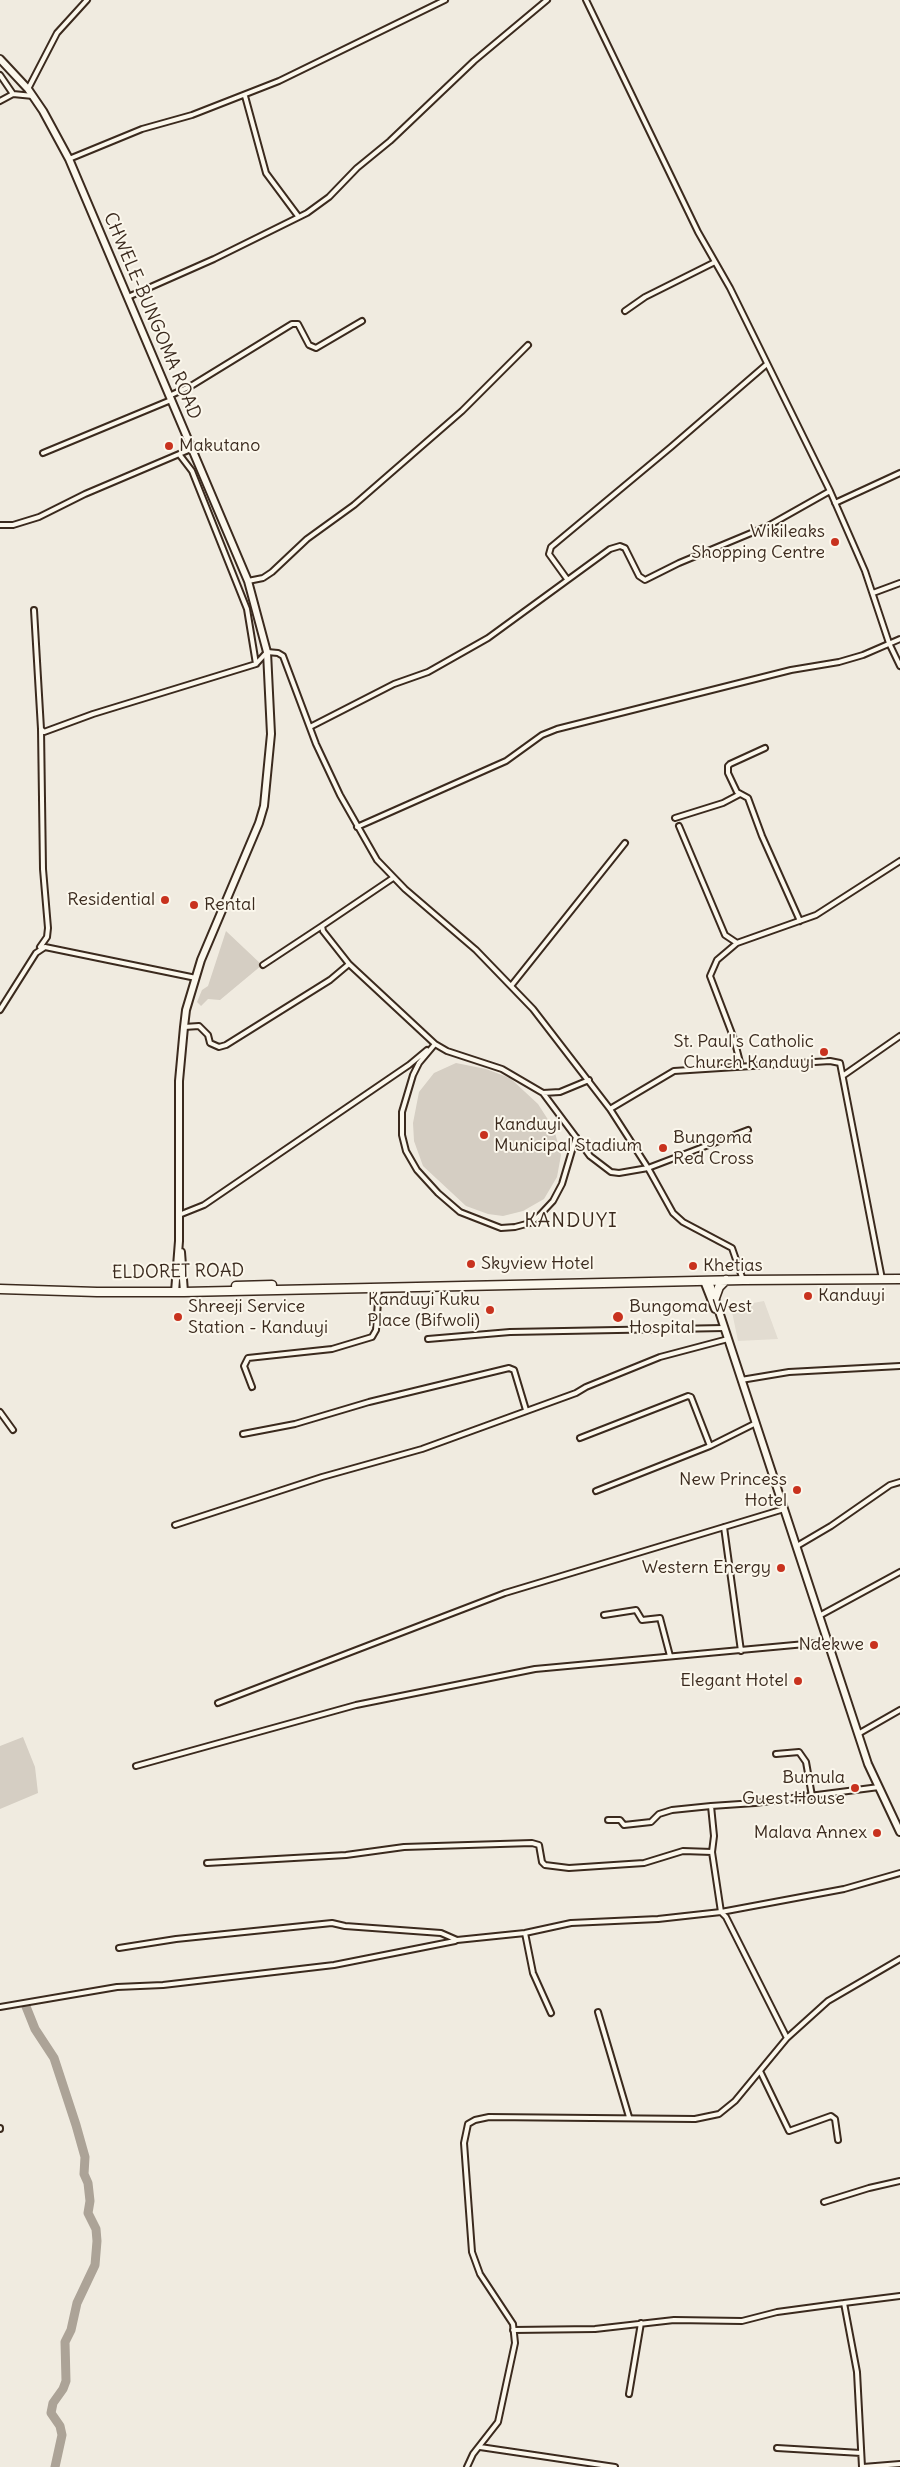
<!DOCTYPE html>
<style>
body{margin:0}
canvas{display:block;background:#f0ebe0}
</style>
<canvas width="900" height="2467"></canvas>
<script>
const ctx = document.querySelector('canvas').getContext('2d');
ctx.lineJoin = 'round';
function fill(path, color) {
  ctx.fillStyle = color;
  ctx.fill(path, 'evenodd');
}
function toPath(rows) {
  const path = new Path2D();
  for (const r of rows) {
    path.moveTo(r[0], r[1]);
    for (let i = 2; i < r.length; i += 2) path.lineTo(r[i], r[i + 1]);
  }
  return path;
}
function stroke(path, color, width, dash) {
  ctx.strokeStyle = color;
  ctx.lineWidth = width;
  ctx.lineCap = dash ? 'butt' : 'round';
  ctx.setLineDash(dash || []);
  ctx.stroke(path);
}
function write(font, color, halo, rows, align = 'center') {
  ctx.font = font + ' Delius,sans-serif';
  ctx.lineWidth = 4;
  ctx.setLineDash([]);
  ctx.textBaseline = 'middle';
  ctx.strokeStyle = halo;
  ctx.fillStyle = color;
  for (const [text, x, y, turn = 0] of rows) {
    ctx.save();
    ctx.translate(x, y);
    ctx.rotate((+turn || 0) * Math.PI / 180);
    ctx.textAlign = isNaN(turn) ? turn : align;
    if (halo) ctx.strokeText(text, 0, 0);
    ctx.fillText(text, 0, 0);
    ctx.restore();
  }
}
fill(toPath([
 [764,1301,778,1339,738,1341,731,1307]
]), '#e2dcd1');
fill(toPath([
 [226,931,262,965,220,1000,208,999,201,1006,197,1002,202,990,208,986],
 [456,1063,486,1069,510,1078,538,1104,554,1129,561,1155,557,1177,544,1199,523,1211,503,1216,488,1214,466,1206,423,1166,414,1141,413,1123,419,1092,434,1073],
 [23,1737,35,1767,38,1793,0,1809,0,1746]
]), '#d5cec3');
stroke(toPath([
 [25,2004,35,2029,54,2058,76,2125,85,2157,84,2174,88,2183,90,2201,88,2213,96,2229,97,2241,95,2265,77,2303,71,2330,65,2342,66,2381,63,2389,53,2403,51,2413,60,2426,62,2435,55,2467]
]), '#aca397', 9);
const street = toPath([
 [586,0,698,232,730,288,830,491,865,571,889,643,900,666],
 [0,75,13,94],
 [28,89,57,33,87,0],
 [245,96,266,173,298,216],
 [0,101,13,94,33,96],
 [69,159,142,129,192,115,279,81,445,0],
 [128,297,214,259,307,213,329,197,357,168,390,141,474,61,547,0],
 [625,311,645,297,715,262],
 [169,396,191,386,292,324,298,324,309,345,316,348,362,321],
 [43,453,171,400],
 [179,454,192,471,247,609,256,664],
 [835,503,900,473],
 [0,525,13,525,39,517,85,494,191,449],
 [567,579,549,554,551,547,671,447,767,364],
 [248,581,263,578,272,572,307,539,354,505,462,411,528,345],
 [873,593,900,583],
 [34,610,41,729,44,732,93,714,256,664,267,652,278,653,283,656,316,744,340,795,377,860,405,889,476,950,533,1009,610,1109,648,1168,673,1213,683,1222,732,1248,743,1280],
 [310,727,394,684,428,672,488,638,610,549,620,546,625,548,639,576,645,580,679,563,768,526,830,491],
 [765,748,730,764,728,766,728,773,737,792,748,798,762,836,800,921],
 [675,818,723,803,740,794],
 [679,826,725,935,737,943,816,915,900,861],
 [357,827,506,761,542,735,557,729,791,670,839,662,863,655,900,639],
 [393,878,322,926,323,931,349,964,435,1044,447,1051,502,1069,543,1093,560,1092,589,1080],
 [737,943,717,960,710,976,734,1039,741,1066],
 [40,947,47,937,48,928,43,869,41,729],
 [263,965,322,926],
 [511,986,625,843],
 [0,1010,36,953,45,947,196,978],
 [184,1027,199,1026,208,1035,210,1043,219,1047,226,1045,330,980,349,964],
 [435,1044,419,1063,413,1075,402,1112,402,1135,406,1151,417,1170,438,1193,460,1212,501,1228,515,1227,530,1223,539,1216,553,1201,562,1184,576,1137],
 [844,1075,900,1036],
 [543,1093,590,1156,611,1172,619,1173,648,1168,748,1130],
 [610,1109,674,1071,830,1061,840,1063,882,1279],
 [179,1215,204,1205,409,1065,427,1050],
 [428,1339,510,1332,724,1328],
 [741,1380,789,1372,900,1366],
 [252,1387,244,1366,248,1358,332,1349,372,1337,376,1330,379,1287],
 [0,1412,13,1430],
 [243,1434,295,1424,369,1402,509,1368,514,1370,526,1410],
 [580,1438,688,1396,691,1397,710,1446],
 [596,1491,710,1446,756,1423],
 [175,1525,322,1477,422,1449,576,1393,586,1387,660,1357,728,1339],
 [724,1527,741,1651],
 [797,1546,831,1526,890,1485,900,1482],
 [604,1615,636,1610,642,1620,660,1618,670,1656],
 [819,1616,900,1572],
 [218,1703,505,1593,784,1509],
 [858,1734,900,1710],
 [776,1754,799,1752,806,1762,812,1796],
 [136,1766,356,1705,535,1669,827,1642],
 [608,1820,620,1820,624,1825,651,1822,659,1814,672,1810,711,1806],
 [207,1863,346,1855,404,1847,532,1843,539,1845,542,1862,545,1865,569,1868,644,1863,683,1851,712,1852],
 [525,1933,533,1973,551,2013],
 [119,1948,176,1939,332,1923,345,1926,441,1933,457,1940,525,1933,571,1923,658,1919,721,1912,844,1889,900,1873],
 [0,2007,117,1987,163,1985,334,1965,455,1941],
 [598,2012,629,2117],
 [787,2038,726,1917,721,1912,712,1852,714,1836,711,1806,755,1803,879,1787],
 [760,2071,789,2131,831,2116,835,2119,838,2140],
 [0,2128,0,2129],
 [824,2202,869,2188,900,2181],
 [513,2330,595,2329,674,2320,742,2321,777,2312,844,2303],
 [629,2394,641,2323],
 [480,2447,615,2467],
 [777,2448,861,2453],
 [467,2467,473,2454,498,2422,515,2343,513,2324,480,2274,472,2252,464,2143,468,2124,475,2120,489,2117,695,2119,719,2114,735,2101,787,2038,828,2001,900,1959],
 [862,2467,857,2372,844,2303,900,2296],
 [863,2467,900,2464]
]);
const primary = toPath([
 [0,59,28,89,43,111,69,159,248,581,267,652,271,734,264,806,259,823,201,960,186,1010,184,1027,179,1081,179,1241,175,1292],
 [181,1252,184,1292],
 [704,1281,715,1309],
 [709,1281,868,1764,900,1832]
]);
const highway = toPath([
 [236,1286,272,1285],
 [0,1289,97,1292,184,1292,743,1280,900,1279],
 [715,1298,719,1287,726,1280]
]);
stroke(street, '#3b2a1e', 8);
stroke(primary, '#3b2a1e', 10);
stroke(highway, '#3b2a1e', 11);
stroke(street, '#fbf7ec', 4);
stroke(primary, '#fbf7ec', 6);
stroke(highway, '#fbf7ec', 8);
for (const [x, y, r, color] of [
 [169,446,5,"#c8321e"],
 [835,542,5,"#c8321e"],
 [165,900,5,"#c8321e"],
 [194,905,5,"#c8321e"],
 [824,1052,5,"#c8321e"],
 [484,1135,5,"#c8321e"],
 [663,1148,5,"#c8321e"],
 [471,1264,5,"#c8321e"],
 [693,1266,5,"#c8321e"],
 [808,1296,5,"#c8321e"],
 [490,1310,5,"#c8321e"],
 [178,1317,5,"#c8321e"],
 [618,1317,6,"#c8321e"],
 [797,1490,5,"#c8321e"],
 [781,1568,5,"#c8321e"],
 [874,1645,5,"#c8321e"],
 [798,1681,5,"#c8321e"],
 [855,1788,5,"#c8321e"],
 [877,1833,5,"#c8321e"]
]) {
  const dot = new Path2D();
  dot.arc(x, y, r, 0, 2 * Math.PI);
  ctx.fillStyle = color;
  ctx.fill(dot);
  stroke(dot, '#fbf7ec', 2);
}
write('18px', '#3b2a1e', '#fbf7ec', [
 ["CHWELE-BUNGOMA ROAD",152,316,67],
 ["ELDORET ROAD",178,1272,-1]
]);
write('18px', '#3b2a1e', '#fbf7ec', [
 ["Makutano",179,446,"left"],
 ["Wikileaks",825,532],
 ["Shopping Centre",825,553],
 ["Residential",155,900],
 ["Rental",204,905,"left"],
 ["St. Paul's Catholic",814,1042],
 ["Church Kanduyi",814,1063],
 ["Kanduyi",494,1125,"left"],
 ["Municipal Stadium",494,1146,"left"],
 ["Bungoma",673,1138,"left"],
 ["Red Cross",673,1159,"left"],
 ["Skyview Hotel",481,1264,"left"],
 ["Khetias",703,1266,"left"],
 ["Kanduyi",818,1296,"left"],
 ["Kanduyi Kuku",480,1300],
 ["Place (Bifwoli)",480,1321],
 ["Shreeji Service",188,1307,"left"],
 ["Station - Kanduyi",188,1328,"left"],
 ["Bungoma West",629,1307,"left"],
 ["Hospital",629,1328,"left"],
 ["New Princess",787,1480],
 ["Hotel",787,1501],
 ["Western Energy",771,1568],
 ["Ndekwe",864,1645],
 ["Elegant Hotel",788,1681],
 ["Bumula",845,1778],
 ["Guest House",845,1799],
 ["Malava Annex",867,1833]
], 'right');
ctx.letterSpacing = '1px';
write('20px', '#3b2a1e', '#fbf7ec', [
 ["KANDUYI",571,1221]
]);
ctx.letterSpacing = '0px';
</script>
